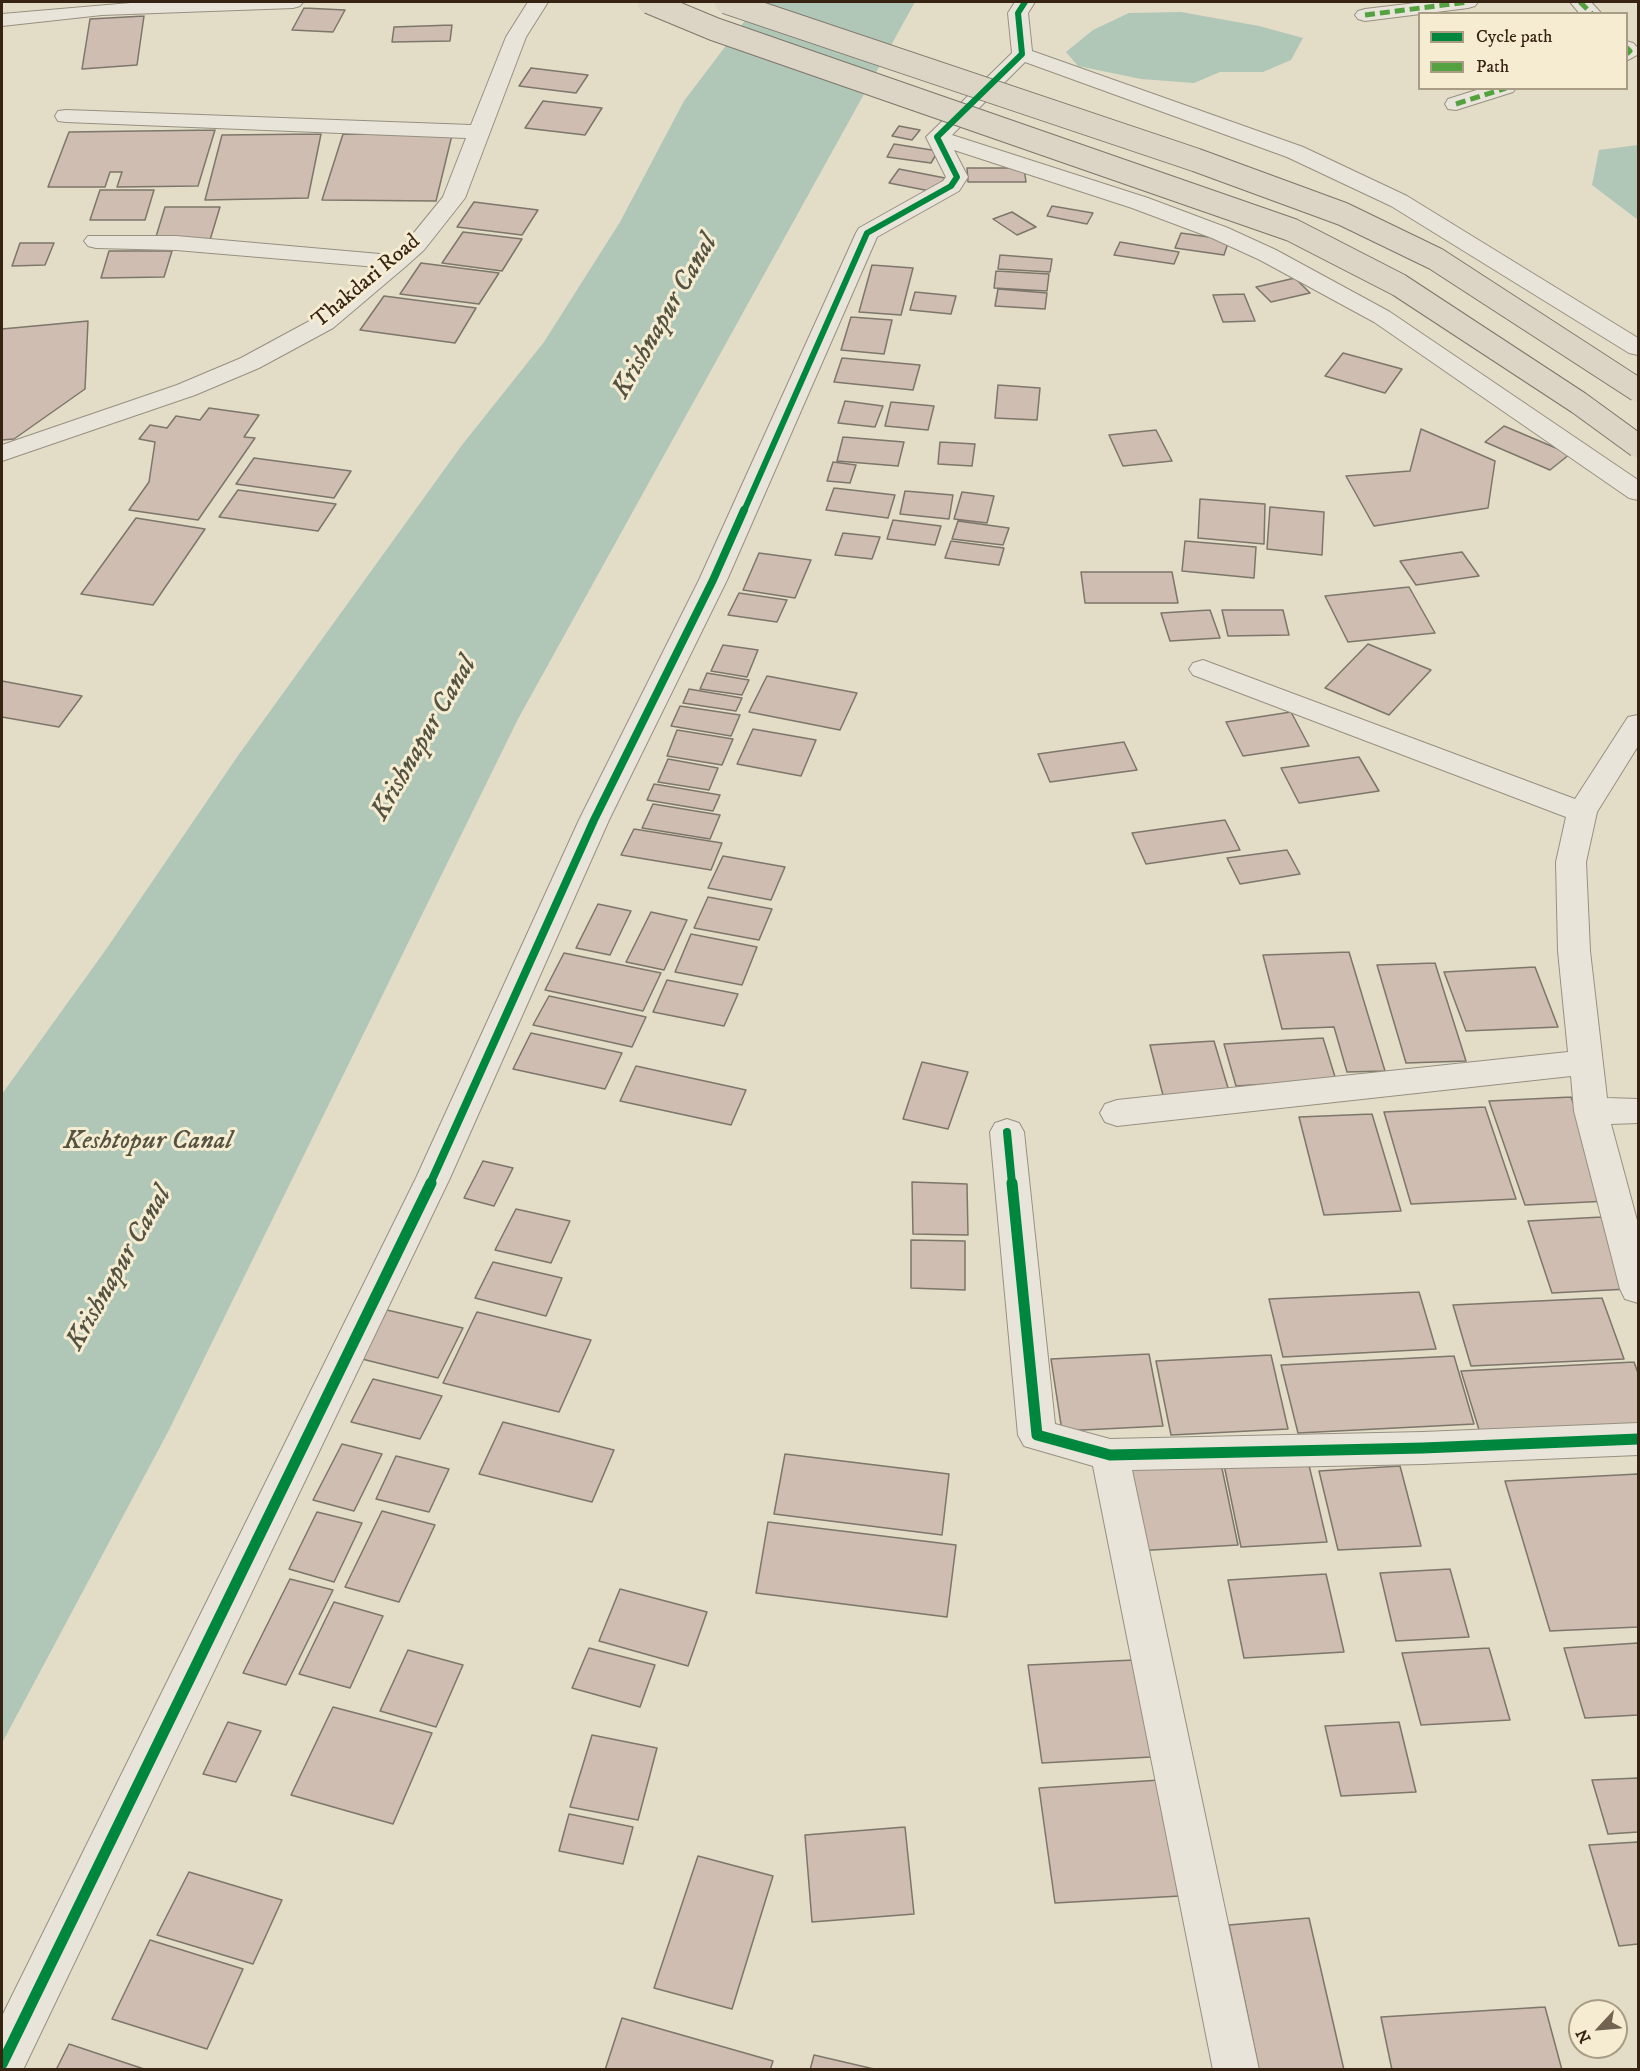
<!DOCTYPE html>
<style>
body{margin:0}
#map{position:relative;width:1640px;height:2071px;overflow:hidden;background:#e3dcc7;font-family:"IM FELL DW Pica",serif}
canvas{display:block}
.frame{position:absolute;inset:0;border:3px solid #362311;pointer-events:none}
.legend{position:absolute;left:1418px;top:12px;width:210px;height:78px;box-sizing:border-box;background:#f5ecd2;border:2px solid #a99c85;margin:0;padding:8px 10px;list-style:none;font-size:18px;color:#362311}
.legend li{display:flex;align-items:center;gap:12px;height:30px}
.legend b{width:30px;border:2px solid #a99c85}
.north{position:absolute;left:1568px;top:1999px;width:60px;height:60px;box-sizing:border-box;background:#f5ecd2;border:2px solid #a99c85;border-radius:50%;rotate:244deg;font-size:16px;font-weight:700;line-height:24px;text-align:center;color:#362311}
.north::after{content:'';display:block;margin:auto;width:21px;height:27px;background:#736451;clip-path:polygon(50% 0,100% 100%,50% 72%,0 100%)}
</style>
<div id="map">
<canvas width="1640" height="2071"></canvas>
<div class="frame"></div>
<ul class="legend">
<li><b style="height:8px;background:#00873e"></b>Cycle path</li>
<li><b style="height:8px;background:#53a23f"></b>Path</li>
</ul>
<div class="north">N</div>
</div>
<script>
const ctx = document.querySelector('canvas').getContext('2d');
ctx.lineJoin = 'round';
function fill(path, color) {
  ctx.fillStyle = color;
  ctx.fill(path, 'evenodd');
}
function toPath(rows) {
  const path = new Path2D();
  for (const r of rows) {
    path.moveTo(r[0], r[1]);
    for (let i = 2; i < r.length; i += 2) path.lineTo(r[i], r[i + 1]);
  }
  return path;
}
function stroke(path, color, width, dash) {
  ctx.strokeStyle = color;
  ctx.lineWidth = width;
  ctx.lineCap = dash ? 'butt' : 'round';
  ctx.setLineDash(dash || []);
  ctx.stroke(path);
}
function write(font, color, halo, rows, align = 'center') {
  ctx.font = font + ' "IM FELL DW Pica",serif';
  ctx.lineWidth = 6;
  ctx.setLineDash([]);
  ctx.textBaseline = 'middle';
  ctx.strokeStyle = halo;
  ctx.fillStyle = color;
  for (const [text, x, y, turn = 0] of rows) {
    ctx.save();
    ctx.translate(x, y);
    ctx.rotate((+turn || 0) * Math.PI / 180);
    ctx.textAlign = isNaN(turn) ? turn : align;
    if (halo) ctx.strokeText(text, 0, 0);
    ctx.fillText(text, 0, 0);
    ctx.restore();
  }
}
fill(toPath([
 [759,2,915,2,518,719,169,1430,2,1743,2,1094,107,948,237,757,462,445,544,342,620,222,684,101],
 [1181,12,1259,26,1303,38,1291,60,1263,72,1220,72,1194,83,1141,79,1078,66,1066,52,1093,30,1129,13],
 [1638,145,1638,220,1592,185,1599,150]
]), '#b0c7b7');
const building = toPath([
 [304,8,345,10,333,32,292,30,304,8],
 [144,16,137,65,82,69,90,19,144,16],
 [452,25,450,41,392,42,394,27,452,25],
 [531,68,588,75,576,93,519,86,531,68],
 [543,101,602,108,585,135,525,128,543,101],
 [899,126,920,130,912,140,892,136,899,126],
 [215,130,198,186,117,187,122,172,110,172,105,187,48,187,69,132,215,130],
 [321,134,308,198,205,200,222,135,321,134],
 [343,134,452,135,436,201,322,200,343,134],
 [894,144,938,151,931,163,887,157,894,144],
 [967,168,1024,168,1026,182,968,182,967,168],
 [899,169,945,178,935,192,889,183,899,169],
 [100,190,154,190,145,220,90,220,100,190],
 [474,202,538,210,522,235,457,227,474,202],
 [1052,206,1093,213,1087,224,1047,216,1052,206],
 [165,207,220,207,210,240,155,240,165,207],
 [1012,212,1036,227,1017,235,993,219,1012,212],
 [463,232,522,239,502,271,442,263,463,232],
 [1181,233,1229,240,1224,255,1175,248,1181,233],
 [1120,242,1179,252,1174,264,1114,255,1120,242],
 [20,243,54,243,45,265,12,266,20,243],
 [109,251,172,251,164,277,101,278,109,251],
 [1000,255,1052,259,1050,272,998,269,1000,255],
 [421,263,499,273,479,304,400,294,421,263],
 [872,265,913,268,901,315,859,312,872,265],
 [996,271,1049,274,1047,291,994,288,996,271],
 [1295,278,1310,293,1271,302,1256,287,1295,278],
 [998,289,1047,293,1045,309,995,306,998,289],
 [915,292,956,296,951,314,910,310,915,292],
 [1244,294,1255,321,1223,322,1213,295,1244,294],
 [384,296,476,308,455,343,360,330,384,296],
 [851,317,892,320,884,354,841,350,851,317],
 [88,321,85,389,14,439,2,440,2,329,88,321],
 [1343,353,1402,369,1385,393,1325,376,1343,353],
 [842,358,920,365,913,390,834,382,842,358],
 [998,385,1040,388,1037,420,995,418,998,385],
 [845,401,883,406,875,427,838,423,845,401],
 [891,402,934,406,928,430,885,426,891,402],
 [209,408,259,415,244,437,255,438,198,520,129,510,149,482,155,442,139,439,150,425,167,428,176,416,200,420,209,408],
 [1504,426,1570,454,1550,470,1485,442,1504,426],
 [1421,429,1495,461,1488,508,1374,526,1346,476,1410,471,1421,429],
 [1156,430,1172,461,1123,466,1109,435,1156,430],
 [843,437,904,442,898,466,837,461,843,437],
 [940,442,975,444,972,466,938,464,940,442],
 [254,458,351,471,334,498,236,484,254,458],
 [833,462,856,465,850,483,827,481,833,462],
 [834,488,895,495,888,518,826,510,834,488],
 [238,490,336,504,318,531,219,517,238,490],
 [905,491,953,495,949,519,900,514,905,491],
 [962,492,994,496,987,523,954,519,962,492],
 [1200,499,1265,504,1264,544,1198,538,1200,499],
 [1270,507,1324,512,1322,555,1267,549,1270,507],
 [136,518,205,529,153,605,81,594,136,518],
 [893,520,941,526,935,545,887,539,893,520],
 [958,521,1009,528,1003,545,952,539,958,521],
 [843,533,880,537,872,559,835,555,843,533],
 [951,541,1004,548,999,565,945,558,951,541],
 [1185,541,1256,547,1254,578,1182,571,1185,541],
 [1462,552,1479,576,1416,585,1400,561,1462,552],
 [759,553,811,560,795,598,743,590,759,553],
 [1081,572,1172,572,1178,603,1085,603,1081,572],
 [1409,587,1435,633,1348,642,1325,596,1409,587],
 [739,593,787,600,777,622,728,615,739,593],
 [1210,610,1220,638,1170,641,1161,613,1210,610],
 [1222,610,1283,610,1289,635,1228,636,1222,610],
 [1368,644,1431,670,1389,715,1325,688,1368,644],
 [723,645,758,650,747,677,711,671,723,645],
 [707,673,749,680,742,695,700,689,707,673],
 [767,676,857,693,840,730,749,712,767,676],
 [2,681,82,696,59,727,2,717,2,681],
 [689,689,742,698,736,711,683,703,689,689],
 [680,706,740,715,731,736,671,726,680,706],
 [1291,712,1309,746,1243,756,1226,722,1291,712],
 [753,729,816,740,801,776,737,764,753,729],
 [677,730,733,739,722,765,667,756,677,730],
 [1124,742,1137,770,1050,782,1038,754,1124,742],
 [1359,757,1379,791,1299,803,1281,768,1359,757],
 [668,759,718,768,709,790,658,782,668,759],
 [654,784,720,795,713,811,647,800,654,784],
 [653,804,720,815,710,839,642,828,653,804],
 [1225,820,1240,850,1146,864,1132,833,1225,820],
 [634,829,722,843,711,870,621,855,634,829],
 [1287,850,1300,874,1240,884,1227,858,1287,850],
 [723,856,785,867,771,900,708,888,723,856],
 [708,897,772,909,759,940,694,928,708,897],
 [598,904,631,911,610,955,576,948,598,904],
 [651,912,687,920,664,970,626,962,651,912],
 [691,934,757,947,742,985,675,972,691,934],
 [1349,952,1385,1071,1347,1072,1334,1027,1282,1029,1263,955,1349,952],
 [564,953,661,973,643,1011,545,990,564,953],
 [1435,963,1466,1061,1406,1063,1377,965,1435,963],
 [1535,967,1558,1027,1466,1031,1444,972,1535,967],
 [667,980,738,994,724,1026,653,1012,667,980],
 [549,996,646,1017,632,1047,533,1025,549,996],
 [531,1033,622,1053,605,1089,513,1069,531,1033],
 [1323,1038,1336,1080,1236,1086,1224,1044,1323,1038],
 [1214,1041,1231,1098,1165,1103,1150,1045,1214,1041],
 [922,1062,968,1072,948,1129,903,1119,922,1062],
 [636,1066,746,1090,731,1125,620,1101,636,1066],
 [1571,1097,1609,1201,1525,1205,1489,1101,1571,1097],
 [1485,1107,1516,1199,1411,1204,1384,1112,1485,1107],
 [1372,1114,1401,1211,1324,1215,1299,1117,1372,1114],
 [483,1161,513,1168,494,1206,464,1198,483,1161],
 [912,1182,967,1184,968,1235,913,1234,912,1182],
 [516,1209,570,1221,551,1263,495,1250,516,1209],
 [1602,1217,1628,1289,1552,1293,1528,1221,1602,1217],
 [911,1240,965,1241,965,1290,911,1288,911,1240],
 [493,1262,562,1278,546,1316,475,1298,493,1262],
 [1419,1292,1436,1349,1283,1357,1269,1299,1419,1292],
 [1602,1298,1624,1359,1471,1366,1453,1305,1602,1298],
 [387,1310,463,1328,438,1378,362,1359,387,1310],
 [477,1312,591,1340,559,1412,443,1383,477,1312],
 [1149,1354,1163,1426,1062,1431,1051,1359,1149,1354],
 [1271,1355,1288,1429,1171,1435,1156,1361,1271,1355],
 [1454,1356,1474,1424,1298,1433,1281,1365,1454,1356],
 [1634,1362,1638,1373,1638,1424,1480,1433,1461,1371,1634,1362],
 [373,1379,442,1396,420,1439,351,1422,373,1379],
 [503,1422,614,1450,592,1502,479,1474,503,1422],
 [342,1444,382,1454,354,1511,313,1500,342,1444],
 [785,1454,949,1474,942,1535,774,1514,785,1454],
 [396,1456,449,1469,429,1512,376,1499,396,1456],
 [1220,1459,1238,1545,1135,1551,1119,1464,1220,1459],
 [1308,1461,1327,1542,1241,1547,1224,1465,1308,1461],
 [1400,1466,1421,1546,1338,1550,1319,1471,1400,1466],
 [1638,1474,1638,1627,1550,1631,1505,1481,1638,1474],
 [382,1511,435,1525,399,1602,345,1587,382,1511],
 [317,1512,362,1523,334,1582,289,1569,317,1512],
 [768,1522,956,1545,947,1617,756,1593,768,1522],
 [1450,1569,1469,1637,1396,1641,1380,1573,1450,1569],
 [1326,1574,1344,1652,1244,1658,1228,1580,1326,1574],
 [290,1579,333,1590,286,1685,243,1673,290,1579],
 [620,1589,707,1612,688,1666,599,1641,620,1589],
 [334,1602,383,1616,350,1688,299,1674,334,1602],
 [1638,1643,1638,1715,1585,1718,1564,1648,1638,1643],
 [589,1648,655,1665,640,1707,572,1688,589,1648],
 [1489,1648,1510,1720,1421,1725,1402,1653,1489,1648],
 [408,1650,463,1665,436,1727,380,1711,408,1650],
 [1134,1660,1151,1757,1042,1763,1028,1665,1134,1660],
 [333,1707,432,1733,393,1824,291,1795,333,1707],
 [228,1722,261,1731,236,1782,203,1774,228,1722],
 [1399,1722,1416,1792,1341,1796,1325,1726,1399,1722],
 [592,1735,657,1748,638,1820,570,1807,592,1735],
 [1638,1778,1638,1832,1608,1834,1592,1780,1638,1778],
 [1160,1780,1180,1896,1055,1903,1039,1788,1160,1780],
 [569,1814,633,1827,623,1864,559,1851,569,1814],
 [905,1827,914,1914,812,1922,805,1835,905,1827],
 [1638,1842,1638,1944,1619,1946,1589,1845,1638,1842],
 [698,1856,773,1876,732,2009,654,1988,698,1856],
 [189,1872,282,1900,253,1964,157,1935,189,1872],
 [1309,1918,1344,2070,1259,2070,1229,1925,1309,1918],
 [150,1940,243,1969,207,2049,112,2019,150,1940],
 [1545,2007,1562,2070,1392,2070,1381,2017,1545,2007],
 [622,2018,773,2061,770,2070,605,2070,622,2018],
 [69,2044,147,2070,56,2070,69,2044],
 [814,2055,874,2069,874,2070,810,2070,814,2055]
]);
fill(building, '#cebdb0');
stroke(building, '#7d766a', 1.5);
const minor = toPath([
 [142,2,303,2,300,6,293,8,102,15,2,26,2,14,142,2],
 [528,2,548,2,526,37,465,198,424,250,405,267,333,328,259,368,195,395,2,461,2,445,177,385,241,358,315,318,377,267,176,250,96,248,88,246,84,241,88,236,176,236,391,255,408,240,443,197,466,138,66,122,58,121,55,116,58,111,66,110,471,125,506,37,528,2],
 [1015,2,1035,2,1028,13,1032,51,1303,147,1407,196,1638,338,1638,355,1629,353,1391,206,1287,157,1025,62,952,135,1148,198,1228,228,1276,250,1390,312,1638,480,1638,500,1629,498,1374,322,1260,260,1212,238,1132,208,954,150,968,177,959,191,877,237,727,580,609,820,450,1178,23,2070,2,2070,2,2016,416,1178,579,820,699,580,856,233,859,228,943,181,946,177,926,137,1012,53,1008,13,1015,2],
 [1424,2,1478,2,1475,6,1468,8,1365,21,1358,19,1355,15,1358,11,1365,9,1424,2],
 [1570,2,1591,2,1602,14,1580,14,1570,2],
 [1626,41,1633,43,1638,48,1637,55,1626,61,1626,41],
 [1483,88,1516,88,1513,92,1456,110,1448,109,1445,104,1448,99,1483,88],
 [1203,660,1575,799,1628,717,1638,715,1638,746,1597,812,1586,862,1590,951,1607,1098,1638,1099,1638,1123,1611,1124,1638,1224,1638,1303,1625,1299,1620,1289,1574,1111,1571,1076,1117,1126,1105,1122,1100,1113,1105,1104,1117,1100,1568,1052,1558,951,1556,862,1566,817,1193,675,1189,669,1193,663,1203,660],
 [1007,1119,1019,1123,1024,1132,1055,1424,1110,1439,1423,1432,1638,1423,1638,1455,1423,1464,1132,1470,1259,2070,1213,2070,1093,1466,1024,1446,1018,1435,990,1132,995,1123,1007,1119]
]);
stroke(minor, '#969081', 2);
fill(minor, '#e9e4da');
const primaryBridge = toPath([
 [649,2,714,29,1292,230,1399,285,1579,403,1638,446],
 [726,2,1196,160,1343,214,1436,259,1638,390]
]);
stroke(primaryBridge, '#7d766a', 25, []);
stroke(primaryBridge, '#dcd5c5', 23);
stroke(toPath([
 [1580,2,1592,14],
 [1365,15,1468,2],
 [1626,47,1630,51,1626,55],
 [1456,104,1506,88]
]), '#53a23f', 5, [10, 5]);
stroke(toPath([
 [744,511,867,233,951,186,957,177,937,137,1022,54,1018,13,1025,2]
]), '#00873e', 6);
stroke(toPath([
 [1007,1132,1012,1184],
 [430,1184,594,820,713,580,744,510]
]), '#00873e', 8);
stroke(toPath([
 [1012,1183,1037,1435,1110,1455,1423,1448,1638,1439],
 [2,2064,431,1183]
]), '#00873e', 11);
write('22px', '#362311', '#f5ecd2', [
 ["Thakdari Road",367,282,-40]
]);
write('italic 27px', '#545241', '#f5ecd2', [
 ["Krishnapur Canal",666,317,-60],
 ["Krishnapur Canal",425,739,-60],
 ["Keshtopur Canal",148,1142],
 ["Krishnapur Canal",120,1269,-60]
]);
</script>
